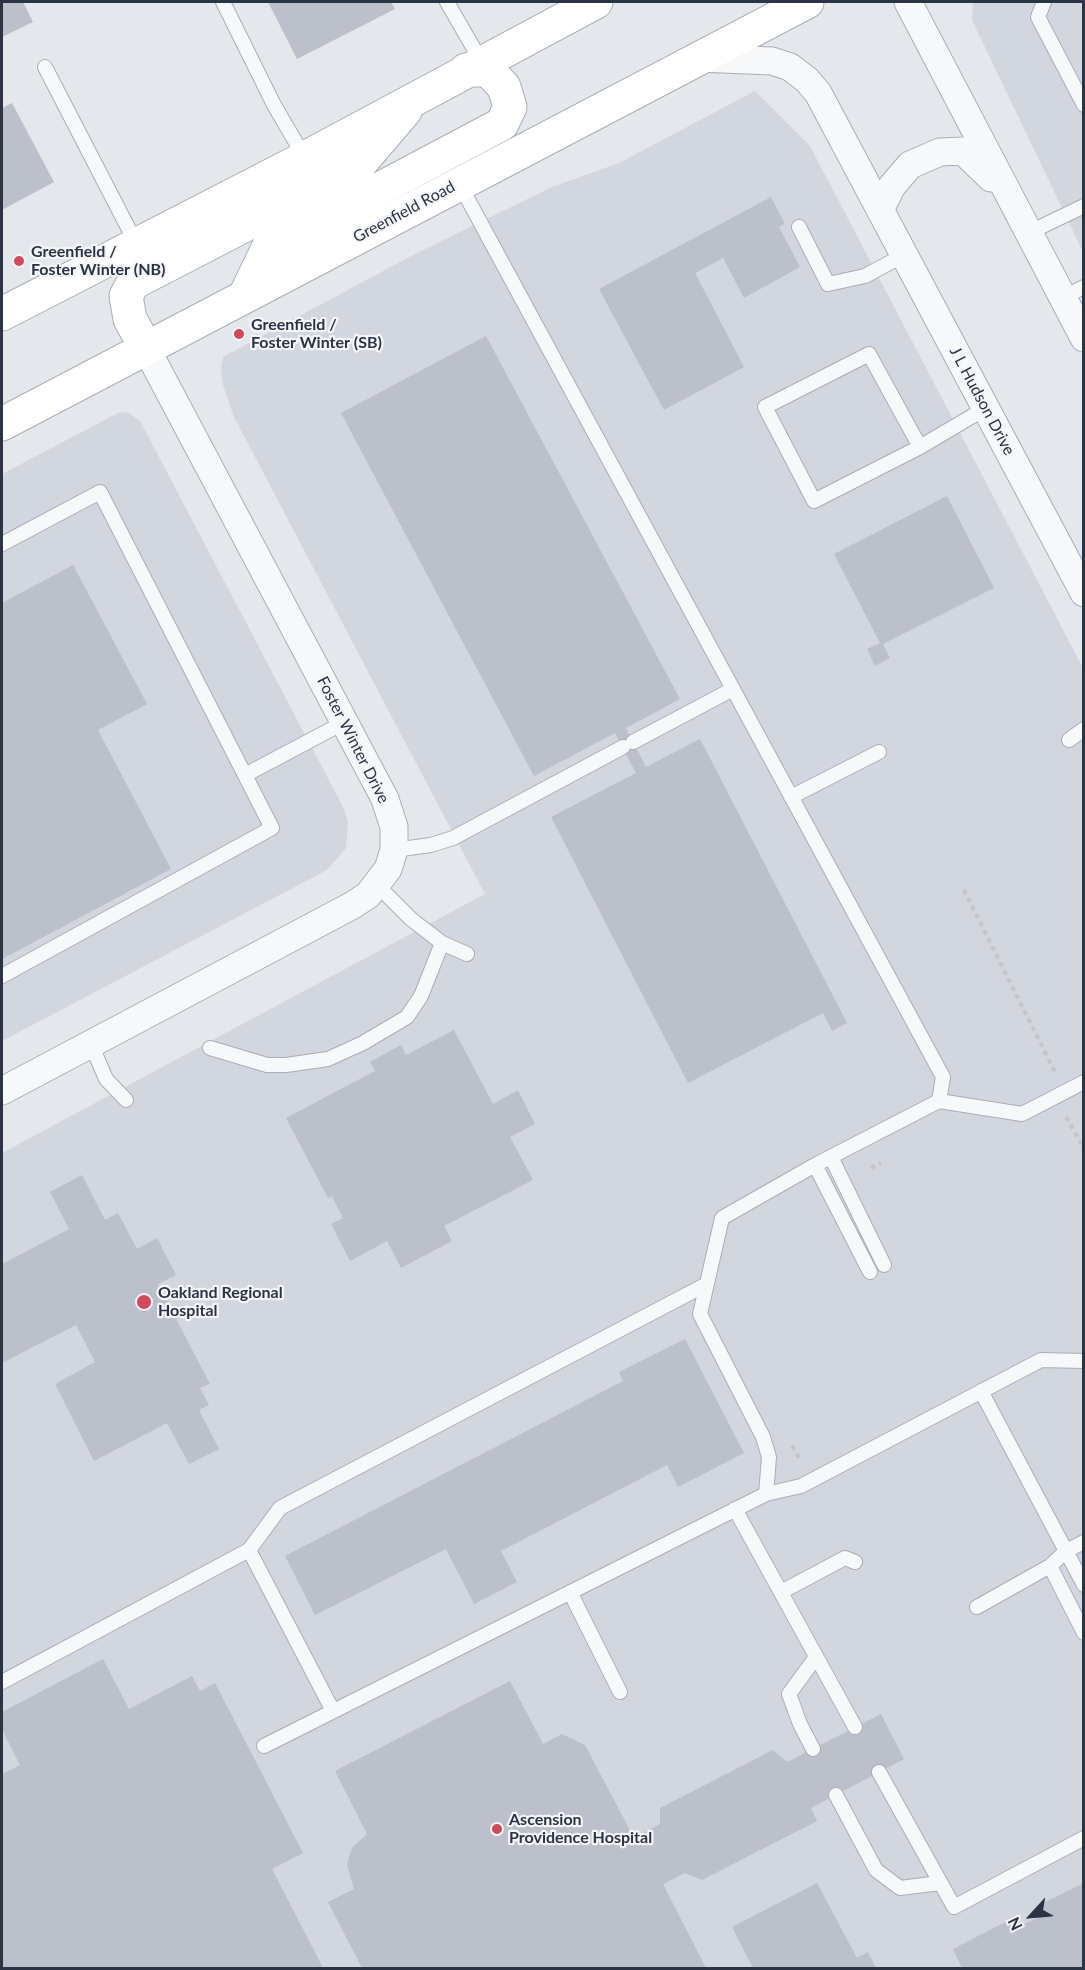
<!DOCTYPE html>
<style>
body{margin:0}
#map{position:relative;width:1085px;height:1970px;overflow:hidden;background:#e4e7ec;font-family:Lato,sans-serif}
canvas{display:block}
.frame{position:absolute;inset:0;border:3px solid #2b3445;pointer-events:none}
.north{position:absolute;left:1001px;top:1886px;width:60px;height:60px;-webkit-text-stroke:4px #f4f6f9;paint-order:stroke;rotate:244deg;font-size:16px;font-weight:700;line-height:24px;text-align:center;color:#2b3445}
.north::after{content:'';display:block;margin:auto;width:21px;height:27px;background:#2b3445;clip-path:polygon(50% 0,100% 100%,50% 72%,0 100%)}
</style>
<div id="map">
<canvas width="1085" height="1970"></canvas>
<div class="frame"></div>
<div class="north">N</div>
</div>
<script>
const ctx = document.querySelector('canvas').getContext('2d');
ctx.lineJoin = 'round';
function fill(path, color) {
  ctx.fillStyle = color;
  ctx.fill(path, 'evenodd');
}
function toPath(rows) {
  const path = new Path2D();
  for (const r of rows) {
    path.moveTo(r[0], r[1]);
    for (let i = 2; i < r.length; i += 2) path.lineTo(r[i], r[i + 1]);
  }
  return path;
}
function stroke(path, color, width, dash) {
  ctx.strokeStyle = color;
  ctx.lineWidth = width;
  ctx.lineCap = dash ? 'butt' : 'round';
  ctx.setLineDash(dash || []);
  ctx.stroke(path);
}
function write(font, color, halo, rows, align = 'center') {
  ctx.font = font + ' Lato,sans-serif';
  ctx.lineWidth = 4.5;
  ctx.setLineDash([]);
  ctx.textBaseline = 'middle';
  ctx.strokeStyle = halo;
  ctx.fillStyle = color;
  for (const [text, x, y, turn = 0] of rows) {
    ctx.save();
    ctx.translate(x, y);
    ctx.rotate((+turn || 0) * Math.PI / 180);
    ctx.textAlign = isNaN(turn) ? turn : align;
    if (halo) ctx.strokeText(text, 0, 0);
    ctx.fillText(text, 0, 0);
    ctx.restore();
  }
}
fill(toPath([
 [973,2,1083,2,1083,252,972,20],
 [755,91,810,146,1083,668,1083,1968,2,1968,2,1153,485,894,234,417,223,385,221,369,223,357,415,254,552,187,619,163],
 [127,412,140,421,343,807,348,822,346,848,327,870,2,1041,2,474,118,413]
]), '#d2d6de');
fill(toPath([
 [2,2,23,2,33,22,2,37],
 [268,2,391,2,395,9,297,59],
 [12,103,54,182,2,210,2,108],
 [771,197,785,224,779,227,800,267,744,298,723,258,695,273,744,367,664,410,599,289],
 [486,336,680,699,626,728,646,767,700,739,847,1023,832,1031,823,1013,688,1083,551,817,636,773,615,733,534,776,341,413],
 [947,496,994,588,883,644,890,658,875,666,867,649,880,643,834,554],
 [73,565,147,704,98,730,171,869,2,959,2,603],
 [454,1030,493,1104,518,1090,535,1124,510,1137,533,1180,444,1226,452,1241,401,1268,387,1241,350,1261,331,1224,343,1218,332,1196,328,1198,286,1118,375,1071,370,1062,401,1045,406,1055],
 [82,1175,105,1220,118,1213,137,1249,157,1238,176,1275,158,1284,210,1384,200,1388,209,1405,199,1410,219,1449,189,1464,167,1423,94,1461,55,1384,95,1362,76,1325,2,1363,2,1264,69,1229,50,1192],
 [685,1339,744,1453,678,1487,667,1465,501,1551,517,1582,474,1604,446,1549,315,1615,285,1556,623,1381,619,1372],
 [103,1659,129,1709,192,1676,200,1691,215,1683,303,1853,272,1869,323,1968,2,1968,2,1774,20,1765,2,1729,2,1712],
 [510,1681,543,1744,562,1734,585,1745,634,1838,660,1824,660,1808,773,1750,787,1762,881,1714,904,1759,811,1808,817,1821,702,1880,685,1873,663,1884,706,1968,362,1968,328,1902,354,1889,347,1864,352,1848,367,1834,335,1771],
 [817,1883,857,1958,868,1952,876,1968,753,1968,732,1927],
 [1084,1883,1084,1968,962,1968,953,1949,1017,1916,1021,1926,1037,1918,1037,1906]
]), '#bbc0ca');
const service = toPath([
 [223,2,274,105,305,158],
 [447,2,481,61],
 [1044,2,1038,17,1084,105],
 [45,67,137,245],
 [459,183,943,1077,939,1101,815,1165,722,1218,700,1314,763,1437,769,1457,766,1494],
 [799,227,828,284,865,276,904,255],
 [1028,233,1084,206],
 [1062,298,1084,287],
 [920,447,869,354,765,407,814,501,920,447,986,408],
 [2,544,100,492,272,828,2,976],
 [1069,740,1084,729],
 [633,742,733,689],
 [245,775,345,722],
 [791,797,879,752],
 [394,850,431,845,453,838,623,747],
 [376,884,411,919,442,943,467,954],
 [91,1044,106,1079,126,1100],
 [210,1048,267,1065,286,1065,328,1059,363,1043,407,1017,421,996,442,943],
 [939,1101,1022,1114,1084,1082],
 [831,1157,884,1265],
 [815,1165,870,1272],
 [981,1391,1084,1585],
 [735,1509,855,1727],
 [249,1550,333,1711],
 [1050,1566,1084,1633],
 [570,1592,620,1692],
 [781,1592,845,1558,855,1562],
 [977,1607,1050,1566,1066,1551,1084,1542],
 [2,1682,249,1550,280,1508,707,1284],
 [264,1746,766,1494,801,1486,1041,1360,1084,1361],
 [813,1749,800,1724,789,1694,816,1657],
 [879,1772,954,1907,1084,1838],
 [836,1795,876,1870,900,1888,940,1883]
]);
const minor = toPath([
 [908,2,1084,338],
 [698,58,772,61,790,67,807,80,818,93,1084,593],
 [880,210,892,186,910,165,940,152,963,151,991,178],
 [2,1091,353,905,368,895,388,869,394,850,394,827,385,799,146,348]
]);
const secondary = toPath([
 [245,296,268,248,502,124,510,107,504,87,488,70,466,70],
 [2,314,305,158,596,2],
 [146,348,130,319,126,296,133,283,357,167,405,111],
 [2,424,807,2]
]);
stroke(service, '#a9aeb7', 16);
stroke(minor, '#a9aeb7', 29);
stroke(secondary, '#a9aeb7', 35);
stroke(toPath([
 [964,890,1055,1072],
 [1066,1117,1082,1145],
 [871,1168,881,1163],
 [792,1446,800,1460]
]), '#c2c5cb', 4, [4.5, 4.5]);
stroke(service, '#f7f8fa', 14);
stroke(minor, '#f7f8fa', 27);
stroke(secondary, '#fff', 33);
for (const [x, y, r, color] of [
 [19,261,6,"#d1495b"],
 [239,334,6,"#d1495b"],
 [144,1302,8,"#d1495b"],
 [497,1829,6,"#d1495b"]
]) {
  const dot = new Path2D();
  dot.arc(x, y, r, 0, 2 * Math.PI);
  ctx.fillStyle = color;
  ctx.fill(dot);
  stroke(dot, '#f4f6f9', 2);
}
write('16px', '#2b3445', '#f4f6f9', [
 ["Greenfield Road",404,212,-28],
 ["J L Hudson Drive",982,401,62],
 ["Foster Winter Drive",353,740,63]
]);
write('bold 16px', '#2b3445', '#f4f6f9', [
 ["Greenfield /",31,252],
 ["Foster Winter (NB)",31,270],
 ["Greenfield /",251,325],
 ["Foster Winter (SB)",251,343],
 ["Oakland Regional",158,1293],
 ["Hospital",158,1311],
 ["Ascension",509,1820],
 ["Providence Hospital",509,1838]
], 'left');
</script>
